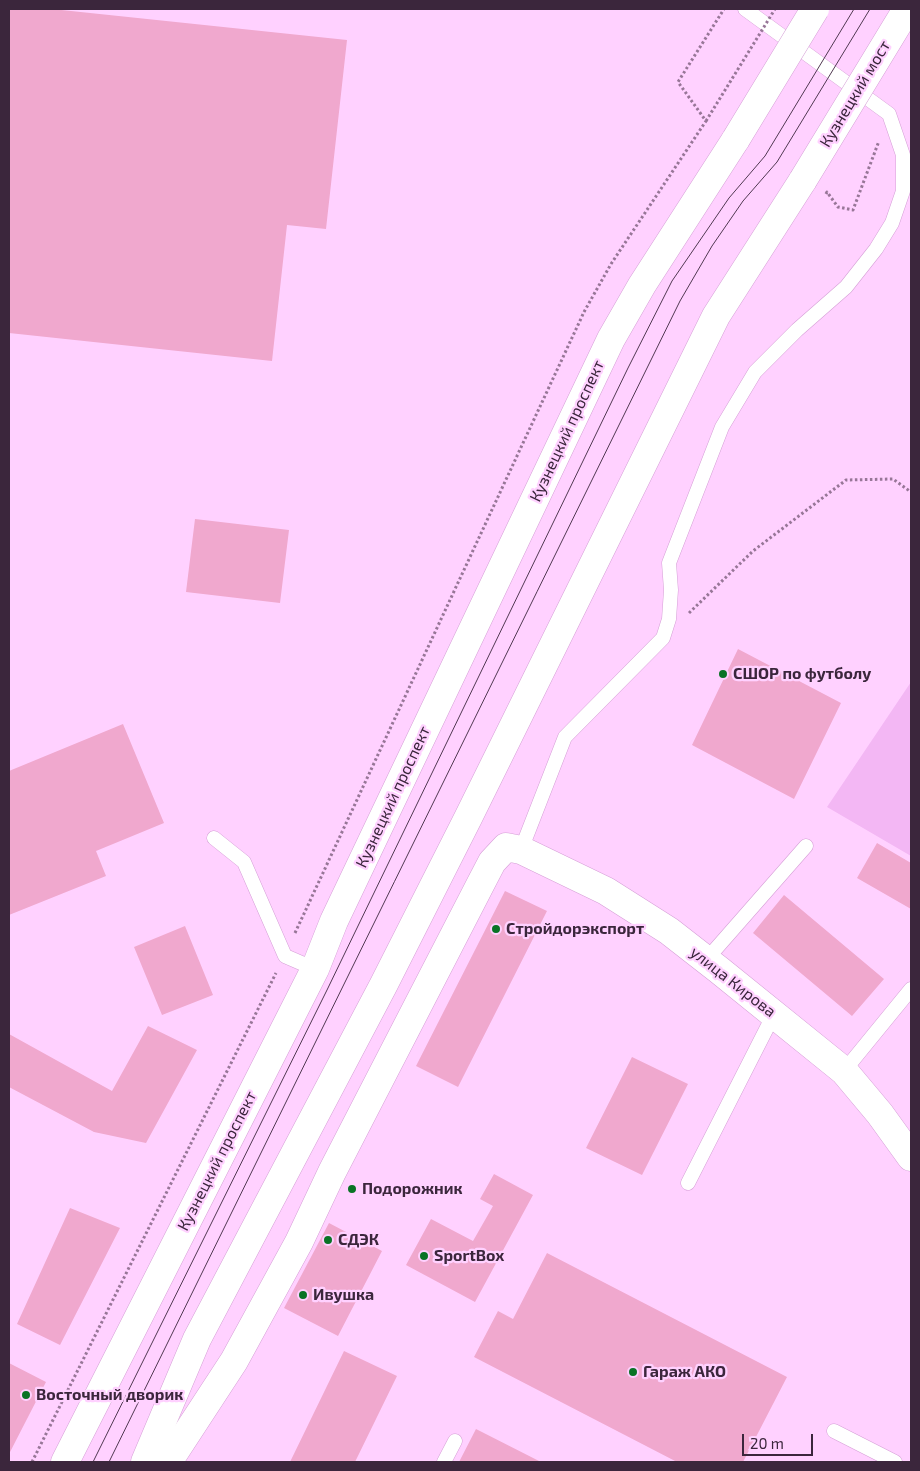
<!DOCTYPE html>
<meta charset="utf-8">
<style>
body{margin:0}
#map{position:relative;width:920px;height:1471px;overflow:hidden;background:#ffd1ff;font-family:"Exo 2",sans-serif}
canvas{display:block}
.frame{position:absolute;inset:0;border:10px solid #3b263c;pointer-events:none}
.scale{position:absolute;left:742px;top:1434px;width:71px;height:22px;box-sizing:border-box;border:2px solid #3b263c;border-top:0;padding-left:6px;font-size:15px;line-height:18px;white-space:nowrap;color:#3b263c;-webkit-text-stroke:4px #ffd1ff;paint-order:stroke}
</style>
<div id="map">
<canvas width="920" height="1471"></canvas>
<div class="frame"></div>
<div class="scale">20 m</div>
</div>
<script>
const ctx = document.querySelector('canvas').getContext('2d');
ctx.lineJoin = 'round';
function fill(path, color) {
  ctx.fillStyle = color;
  ctx.fill(path, 'evenodd');
}
function toPath(rows) {
  const path = new Path2D();
  for (const r of rows) {
    path.moveTo(r[0], r[1]);
    for (let i = 2; i < r.length; i += 2) path.lineTo(r[i], r[i + 1]);
  }
  return path;
}
function stroke(path, color, width, dash) {
  ctx.strokeStyle = color;
  ctx.lineWidth = width;
  ctx.lineCap = dash ? 'butt' : 'round';
  ctx.setLineDash(dash || []);
  ctx.stroke(path);
}
function write(font, color, halo, rows, align = 'center') {
  ctx.font = font + ' "Exo 2",sans-serif';
  ctx.lineWidth = 4.5;
  ctx.setLineDash([]);
  ctx.textBaseline = 'middle';
  ctx.strokeStyle = halo;
  ctx.fillStyle = color;
  for (const [text, x, y, turn = 0] of rows) {
    ctx.save();
    ctx.translate(x, y);
    ctx.rotate((+turn || 0) * Math.PI / 180);
    ctx.textAlign = isNaN(turn) ? turn : align;
    if (halo) ctx.strokeText(text, 0, 0);
    ctx.fillText(text, 0, 0);
    ctx.restore();
  }
}
fill(toPath([
 [911,682,911,856,827,807]
]), '#f3b7f4');
fill(toPath([
 [9,9,52,9,347,40,326,229,287,225,272,361,9,333],
 [195,519,289,530,280,603,186,592],
 [738,649,841,703,794,799,692,745],
 [123,724,164,823,96,851,106,876,9,915,9,771],
 [877,843,911,863,911,909,857,878],
 [505,891,547,911,458,1087,416,1066],
 [784,895,884,979,852,1016,753,933],
 [185,926,213,995,162,1015,134,947],
 [148,1026,197,1050,146,1143,94,1132,9,1087,9,1034,112,1091],
 [632,1057,688,1084,642,1175,586,1148],
 [494,1174,533,1195,475,1302,406,1265,431,1219,473,1241,493,1206,480,1199],
 [70,1208,120,1228,60,1345,17,1324],
 [329,1223,382,1251,338,1336,284,1308],
 [547,1253,787,1377,743,1462,677,1462,474,1357,498,1311,513,1319],
 [344,1351,397,1376,355,1462,290,1462],
 [9,1363,46,1382,9,1454],
 [476,1429,541,1462,459,1462]
]), '#f0a8ce');
const lane = toPath([
 [214,838,244,862,285,956,315,969],
 [521,850,565,737,663,638,669,619,671,590,669,563,722,427,755,372,797,330,846,287,876,249,892,223,903,191,903,155,889,114,745,9],
 [706,960,806,846],
 [844,1071,911,989],
 [688,1183,774,1014],
 [834,1431,895,1462],
 [444,1462,455,1441]
]);
const street = toPath([
 [168,1462,234,1361,299,1242,332,1172,479,887,492,862,506,847,521,850,606,891,669,931,719,970,844,1071,880,1114,911,1157]
]);
const primary = toPath([
 [65,1462,315,969,334,921,611,339,642,285,736,139],
 [145,1462,197,1339,384,984,468,818,716,316,803,180]
]);
stroke(lane, '#d59fd6', 15);
stroke(street, '#d59fd6', 29);
stroke(primary, '#d59fd6', 29);
stroke(toPath([
 [826,194,827,192,838,207,853,210,879,141],
 [689,613,753,551,846,480,893,479,911,492],
 [295,933,584,312,611,264,706,121,678,82,724,9],
 [32,1462,276,973]
]), '#977697', 3, [2.5, 2.5]);
stroke(lane, '#fff', 14);
stroke(street, '#fff', 28);
stroke(primary, '#fff', 28);
stroke(toPath([
 [93,1462,327,990,628,368,672,281,729,198,765,156,854,9],
 [109,1462,680,301,712,246,743,201,777,162,870,9]
]), '#503951', 1);
const primaryBridge = toPath([
 [736,139,815,9],
 [803,180,907,9]
]);
stroke(primaryBridge, '#d59fd6', 29, []);
stroke(toPath([
 [706,121,775,9]
]), '#977697', 3, [2.5, 2.5]);
stroke(primaryBridge, '#fff', 28);
for (const [x, y, r, color] of [
 [723,674,5,"#097325"],
 [496,929,5,"#097325"],
 [352,1189,5,"#097325"],
 [328,1240,5,"#097325"],
 [424,1256,5,"#097325"],
 [303,1295,5,"#097325"],
 [633,1372,5,"#097325"],
 [26,1395,5,"#097325"]
]) {
  const dot = new Path2D();
  dot.arc(x, y, r, 0, 2 * Math.PI);
  ctx.fillStyle = color;
  ctx.fill(dot);
  stroke(dot, '#ffd1ff', 2);
}
write('16px', '#3b263c', '#ffd1ff', [
 ["Кузнецкий мост",855,94,-59],
 ["Кузнецкий проспект",567,431,-65],
 ["Кузнецкий проспект",393,797,-65],
 ["улица Кирова",733,982,38],
 ["Кузнецкий проспект",217,1161,-63]
]);
write('bold 16px', '#3b263c', '#ffd1ff', [
 ["СШОР по футболу",733,674],
 ["Стройдорэкспорт",506,929],
 ["Подорожник",362,1189],
 ["СДЭК",338,1240],
 ["SportBox",434,1256],
 ["Ивушка",313,1295],
 ["Гараж АКО",643,1372],
 ["Восточный дворик",36,1395]
], 'left');
</script>
